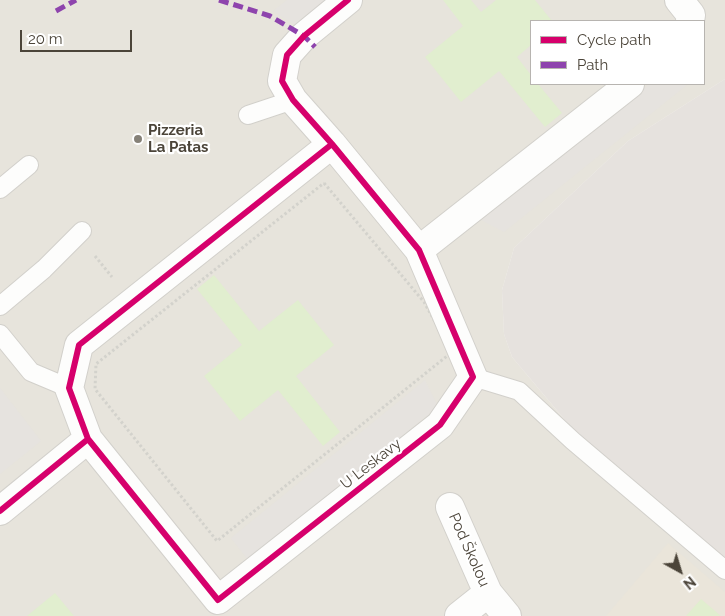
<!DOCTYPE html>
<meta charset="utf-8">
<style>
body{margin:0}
#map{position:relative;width:725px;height:616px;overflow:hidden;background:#f4f2ee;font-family:Raleway,sans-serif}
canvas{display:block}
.legend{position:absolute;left:530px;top:20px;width:175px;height:65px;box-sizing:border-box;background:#fff;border:1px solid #b7b4b0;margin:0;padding:6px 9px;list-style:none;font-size:15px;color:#4b4439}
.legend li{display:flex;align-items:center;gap:10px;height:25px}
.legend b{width:25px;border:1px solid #b7b4b0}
.north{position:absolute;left:655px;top:546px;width:50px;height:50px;-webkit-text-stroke:4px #fff;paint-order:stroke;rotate:141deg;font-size:14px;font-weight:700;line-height:20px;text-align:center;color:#4b4439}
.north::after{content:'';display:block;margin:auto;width:18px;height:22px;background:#4b4439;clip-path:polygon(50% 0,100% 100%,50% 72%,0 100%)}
.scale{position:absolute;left:20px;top:30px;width:112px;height:22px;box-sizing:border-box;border:2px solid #4b4439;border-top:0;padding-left:6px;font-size:15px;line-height:18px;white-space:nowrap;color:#4b4439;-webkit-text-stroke:4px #fff;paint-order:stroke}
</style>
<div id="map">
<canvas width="725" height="616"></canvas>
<ul class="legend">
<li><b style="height:6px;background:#d6006c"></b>Cycle path</li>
<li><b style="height:6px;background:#8e44ad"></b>Path</li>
</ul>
<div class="north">N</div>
<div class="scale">20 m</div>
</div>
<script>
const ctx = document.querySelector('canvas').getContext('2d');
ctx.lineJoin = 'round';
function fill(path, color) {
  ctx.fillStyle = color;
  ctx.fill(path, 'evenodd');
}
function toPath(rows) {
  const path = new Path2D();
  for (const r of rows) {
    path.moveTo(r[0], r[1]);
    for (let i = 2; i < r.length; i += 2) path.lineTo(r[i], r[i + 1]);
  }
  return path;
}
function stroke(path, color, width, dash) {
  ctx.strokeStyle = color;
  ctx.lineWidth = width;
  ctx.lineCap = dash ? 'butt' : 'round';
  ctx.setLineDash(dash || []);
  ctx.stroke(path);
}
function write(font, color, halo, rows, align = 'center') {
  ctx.font = font + ' Raleway,sans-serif';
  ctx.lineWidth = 4.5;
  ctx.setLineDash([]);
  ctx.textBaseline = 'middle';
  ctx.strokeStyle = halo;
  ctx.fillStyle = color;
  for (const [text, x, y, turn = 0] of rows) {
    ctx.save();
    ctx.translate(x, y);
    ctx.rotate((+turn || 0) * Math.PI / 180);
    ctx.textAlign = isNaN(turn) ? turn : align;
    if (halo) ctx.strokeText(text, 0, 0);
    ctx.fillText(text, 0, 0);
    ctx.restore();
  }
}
fill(toPath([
 [0,0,725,0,725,79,628,141,514,248,502,290,504,334,512,357,570,426,725,559,725,616,0,616],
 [531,21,704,21,704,84,531,84]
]), '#e7e4dc');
fill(toPath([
 [725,79,725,559,570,426,512,357,504,334,502,290,514,248,628,141]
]), '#e6e2de');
fill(toPath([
 [668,543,725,592,725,616,606,616]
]), '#eae5da');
fill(toPath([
 [443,0,471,0,481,12,496,0,535,0,552,21,531,21,531,45,517,57,531,75,531,84,538,84,562,113,545,127,499,71,461,102,425,57,463,26],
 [214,275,259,331,298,300,334,345,296,376,340,432,323,446,278,390,240,421,204,376,242,345,197,289],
 [55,593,74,616,27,616],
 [701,599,721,616,686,616]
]), '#e1eecf');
fill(toPath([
 [287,0,331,0,298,27,273,11],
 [649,84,688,84,504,232,481,220],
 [425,380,438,407,249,561,231,538],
 [0,388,41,441,0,474]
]), '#e6e3df');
const lane = toPath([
 [248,115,293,100],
 [0,189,29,165],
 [0,306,44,269,82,231],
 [0,334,31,372,69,388],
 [473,377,519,391,573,441,725,570]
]);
const street = toPath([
 [679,0,691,15,690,21],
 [419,250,630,84],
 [88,439,218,600,440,425,473,377,419,250,332,144],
 [450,507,488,593],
 [0,511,88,439,69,388,79,345,332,144,293,100,282,81,287,55,304,36,348,0],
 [459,616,488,593,507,616]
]);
stroke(lane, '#d2d0cb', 20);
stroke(street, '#d2d0cb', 30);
stroke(toPath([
 [324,183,424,302,452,352,217,541,95,389,96,364,324,183],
 [95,256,112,277]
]), '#d3d2cc', 3, [2.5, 2.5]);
stroke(lane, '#fdfdfc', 18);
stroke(street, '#fdfdfc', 28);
stroke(toPath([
 [219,0,270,16,304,36,315,47],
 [56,11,76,0]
]), '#8e44ad', 5, [10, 5]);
stroke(toPath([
 [88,439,218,600,440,425,473,377,419,250,332,144],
 [0,511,88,439,69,388,79,345,332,144,293,100,282,81,287,55,304,36,348,0]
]), '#d6006c', 6);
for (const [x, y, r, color] of [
 [138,139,5,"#868178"]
]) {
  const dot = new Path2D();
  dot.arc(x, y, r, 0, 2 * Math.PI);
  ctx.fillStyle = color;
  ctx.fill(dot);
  stroke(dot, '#fff', 2);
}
write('bold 15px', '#4b4439', '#fff', [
 ["Pizzeria",148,130],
 ["La Patas",148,147]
], 'left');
write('15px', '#4b4439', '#fff', [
 ["U Leskavy",371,464,-38],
 ["Pod Školou",469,550,66]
]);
</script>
